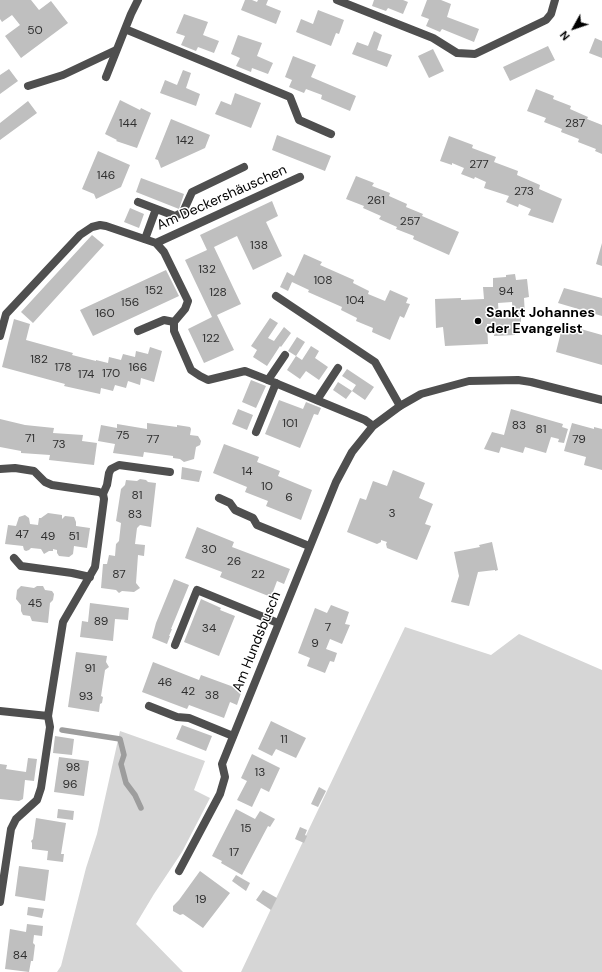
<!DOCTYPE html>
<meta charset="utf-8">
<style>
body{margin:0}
#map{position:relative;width:602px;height:972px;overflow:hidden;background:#fff;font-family:"DM Sans",sans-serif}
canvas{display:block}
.north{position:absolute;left:554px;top:8px;width:40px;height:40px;-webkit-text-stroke:3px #fff;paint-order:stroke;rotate:230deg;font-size:11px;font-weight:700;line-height:16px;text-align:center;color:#000}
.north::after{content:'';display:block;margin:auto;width:14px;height:18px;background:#000;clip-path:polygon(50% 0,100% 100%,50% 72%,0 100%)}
</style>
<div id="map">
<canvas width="602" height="972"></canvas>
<div class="north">N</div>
</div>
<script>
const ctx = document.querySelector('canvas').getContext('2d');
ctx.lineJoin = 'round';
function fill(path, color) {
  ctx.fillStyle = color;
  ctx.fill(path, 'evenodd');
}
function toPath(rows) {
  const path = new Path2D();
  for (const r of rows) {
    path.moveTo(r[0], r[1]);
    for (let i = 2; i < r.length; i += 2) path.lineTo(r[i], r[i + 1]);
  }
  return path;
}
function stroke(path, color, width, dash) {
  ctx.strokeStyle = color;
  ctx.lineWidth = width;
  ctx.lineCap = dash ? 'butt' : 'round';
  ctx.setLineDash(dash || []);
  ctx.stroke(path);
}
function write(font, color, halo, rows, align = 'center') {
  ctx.font = font + ' "DM Sans",sans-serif';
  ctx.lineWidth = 3;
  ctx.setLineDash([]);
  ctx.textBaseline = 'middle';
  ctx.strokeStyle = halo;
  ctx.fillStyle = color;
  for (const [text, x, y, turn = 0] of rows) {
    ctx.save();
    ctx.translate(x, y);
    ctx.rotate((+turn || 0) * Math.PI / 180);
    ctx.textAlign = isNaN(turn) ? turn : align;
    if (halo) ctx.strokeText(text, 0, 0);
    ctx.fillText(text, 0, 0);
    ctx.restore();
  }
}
fill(toPath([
 [405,627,491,655,519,634,602,670,602,972,241,972],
 [120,731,205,761,194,790,210,798,182,852,154,894,136,924,183,972,57,972,61,966,86,868,97,834]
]), '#d6d6d6');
stroke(toPath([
 [62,730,120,739,124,755,121,764,126,783,135,795,141,808]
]), '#9d9d9d', 5.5);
fill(toPath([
 [0,0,31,0,39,10,51,1,68,23,21,58,5,36,20,25,12,15,2,22,0,19],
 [245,0,252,0,257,2,258,0,268,0,266,5,281,11,276,24,241,10],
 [374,0,403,0,408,2,403,14,388,8,386,11,372,6],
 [427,0,441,0,451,4,447,17,479,29,474,42,442,29,440,32,426,26,429,19,421,16],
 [318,10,344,20,339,34,336,33,331,46,296,32,301,19,313,24],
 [184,14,208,22,203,35,219,41,214,53,198,47,196,51,181,45,185,36,176,33],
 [374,31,382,35,377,50,392,55,387,67,352,54,357,42,368,46],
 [238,35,262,43,257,56,273,63,268,74,252,68,251,72,236,66,240,58,231,54],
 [595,38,602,41,602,58,589,53],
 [548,46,555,60,510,81,503,67],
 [433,49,444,71,429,78,418,56],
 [293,56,316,65,311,77,356,96,350,111,321,99,322,95,306,89,304,93,289,87,292,80,285,77],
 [9,69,18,81,0,94,0,75],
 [183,70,191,73,186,88,200,94,196,106,160,93,165,80,177,85],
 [536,89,554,96,553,99,571,106,570,109,588,117,587,119,602,125,602,154,595,151,596,149,578,142,579,139,561,132,562,129,544,122,546,118,527,111],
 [235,93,261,103,251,128,215,114,221,101,231,105],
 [120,100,140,110,141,108,151,113,137,148,116,141,117,140,105,134],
 [28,101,37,113,0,140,0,123],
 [171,119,210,135,205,148,161,168,158,160,155,159],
 [277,135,331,156,325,171,272,150],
 [449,136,473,145,472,148,496,157,494,162,518,171,517,175,540,185,539,189,562,199,553,223,528,215,531,209,519,204,518,207,506,202,509,196,484,188,486,182,475,177,474,179,461,174,464,168,452,163,452,165,440,161],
 [98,151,130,165,121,187,96,199,94,194,82,189],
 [356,176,374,183,372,186,390,193,389,196,407,204,406,207,423,214,422,216,459,232,449,255,413,239,414,236,396,229,397,227,379,219,381,216,363,208,364,206,346,199],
 [141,178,184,194,179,209,136,192],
 [272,201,278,216,266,222,282,256,253,270,237,236,214,247,241,304,217,315,234,350,204,363,188,329,212,317,185,260,207,250,200,235],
 [130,208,144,214,139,228,124,222],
 [92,235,104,245,33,323,21,312],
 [602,243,602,266,596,264],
 [304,254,322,262,320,265,354,280,353,283,369,291,368,294,385,301,390,290,408,298,406,303,410,304,404,318,400,316,390,340,372,332,373,328,356,321,357,318,341,310,342,307,308,292,309,290,292,282,288,291,280,287,287,272,294,276],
 [166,270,179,296,93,336,80,310],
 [515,274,516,280,527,279,529,297,524,298,525,316,521,316,521,326,514,327,515,335,494,336,494,324,487,324,488,344,445,346,443,327,436,328,435,299,461,298,461,300,484,299,483,287,493,287,493,278,506,277,506,275],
 [512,302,513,317,499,318,498,303],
 [564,288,602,298,602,316,558,303],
 [270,318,278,323,268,338,274,341,284,327,291,333,281,347,280,346,267,366,253,357,257,350,251,346],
 [14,319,30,324,26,340,73,353,72,355,96,361,96,360,108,363,109,357,121,360,123,354,135,357,136,351,148,354,150,347,162,351,154,382,141,378,140,385,128,381,126,388,115,385,113,391,101,388,100,394,64,386,65,384,2,367],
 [563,324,602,335,602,365,556,352],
 [297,337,305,342,296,356,288,351],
 [311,346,319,351,315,358,328,367,319,380,306,371,300,379,287,370,296,356,302,360],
 [347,369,374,387,365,400,352,391,356,385,342,376],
 [251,380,266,386,256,408,242,402],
 [338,382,352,391,346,399,333,390],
 [279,400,303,409,306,402,321,408,318,415,314,414,300,448,265,434],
 [238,409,253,415,247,430,232,424],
 [511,409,563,424,562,427,568,429,564,443,558,442,559,439,551,437,546,453,525,447,523,453,501,447,499,453,484,449,492,432,504,435],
 [0,419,25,425,54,428,53,433,83,435,82,441,97,443,94,465,49,460,50,455,21,453,21,451,0,447],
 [147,423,177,427,177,425,190,427,191,429,190,435,198,436,201,441,200,445,196,447,194,459,184,462,180,459,173,458,173,456,144,452,143,457,113,453,115,444,98,441,101,425,117,428,117,424,147,429],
 [572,423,594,429,594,427,602,429,602,470,584,465,586,457,564,451],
 [224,444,259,457,257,462,280,471,278,476,312,490,301,520,266,506,268,501,245,492,247,487,213,473],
 [182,467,202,471,199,482,181,479],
 [393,470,425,483,419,498,433,504,425,524,431,526,417,560,387,548,386,544,387,542,381,540,381,542,377,544,347,532,360,498,366,500,373,481,387,486],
 [140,479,146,480,148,482,156,483,151,527,140,525,137,528,135,544,145,545,144,556,138,555,136,583,140,588,134,592,122,591,119,593,116,590,101,588,103,564,107,564,109,555,115,556,116,544,119,541,121,523,116,521,121,489,125,485,126,480,137,481],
 [48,513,62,515,62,519,65,516,74,517,76,522,76,526,90,528,87,548,74,546,73,554,69,557,59,556,57,553,57,550,53,549,53,551,49,551,44,554,41,549,31,548,29,550,26,551,24,550,23,546,5,544,8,525,16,526,19,517,25,515,29,518,30,524,38,525,39,518,41,518],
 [197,527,234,542,232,547,290,569,284,584,277,581,271,597,220,577,222,572,185,558],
 [492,542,498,570,495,571,495,570,478,572,469,606,451,602,459,576,454,552,480,547,479,545],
 [174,579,189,585,171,629,172,629,169,636,170,636,167,644,152,638,156,623],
 [21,586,34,588,37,586,43,586,45,590,52,591,54,594,53,600,50,603,48,623,32,621,30,616,23,615,21,611,21,605,16,599,17,590],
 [201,599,221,608,220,610,235,616,219,656,184,642],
 [90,603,129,608,128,620,115,619,113,641,80,637,82,621,88,622],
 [331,605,349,612,345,624,350,625,342,644,330,639,326,649,337,653,334,662,330,661,325,673,307,666,310,658,298,653,315,608,327,613],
 [76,652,107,656,106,662,109,667,105,670,101,696,103,697,102,703,100,704,99,712,68,707],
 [153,662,199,680,201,675,242,690,237,705,230,702,224,718,189,705,187,709,142,692],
 [271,721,306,738,296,758,276,749,272,756,258,749],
 [182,725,212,736,206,751,176,739],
 [55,736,74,739,72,755,53,753],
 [252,754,280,768,269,792,261,788,252,807,237,800,247,781,241,778],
 [59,757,89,761,84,796,54,792],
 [28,758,37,759,34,781,25,780,23,799,19,801,0,799,0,764,7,765,6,769,26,772],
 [319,787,326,791,318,807,311,804],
 [58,809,74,811,73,820,57,818],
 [236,809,255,819,260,811,275,819,270,827,268,826,242,875,221,863,222,861,212,856],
 [36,818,66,823,61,854,64,854,63,862,47,860,48,851,32,849,32,843,31,841,33,839],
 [300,827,307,830,305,835,307,836,304,843,295,839],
 [19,866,49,870,45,901,15,896],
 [200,871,230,893,203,928,183,914,180,915,173,911,173,906,179,900],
 [236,875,250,883,246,891,232,881],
 [263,890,277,898,271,910,256,900],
 [28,907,44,909,42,918,27,915],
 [27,924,43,926,42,936,34,935,33,943,35,945,33,961,31,961,29,972,5,969,10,929,26,932]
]), '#bfbfbf');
stroke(toPath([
 [28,86,63,75,116,50],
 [138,202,175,216,183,212,192,192,244,167],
 [145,239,156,209],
 [276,296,375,362,400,406],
 [138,331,164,320,174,322],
 [268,380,285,355],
 [317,400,338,368],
 [256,432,276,383],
 [103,494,107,485,109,473,111,469,119,465,170,472],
 [219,498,230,503,235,510,253,518,257,525,309,546],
 [14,558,21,566,72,573,90,577],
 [175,645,197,590,278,623],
 [149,706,177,717,189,718,233,736]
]), '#4f4f4f', 8);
stroke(toPath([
 [337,0,433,38,457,53,475,54,546,20,551,14,555,0],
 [125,29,290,97,299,120,331,134],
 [106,77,131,14,138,0],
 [156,243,300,177],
 [0,336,6,314,80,235,92,227,100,225,106,226,156,243,164,252,188,301,185,309,174,322,174,331,191,370,200,376,208,380,245,371,268,380,365,420,373,426],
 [0,469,15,468,34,471,45,482,52,485,99,492,103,494,104,499,95,567,63,622,48,716],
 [0,711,48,716,50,727,41,788,37,800,16,819,11,829,0,902],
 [179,871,220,794,225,777,222,764,336,482,352,452,373,426,400,406,421,394,469,381,518,380,531,382,602,400]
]), '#4f4f4f', 8);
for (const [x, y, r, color] of [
 [478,321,4,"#000"]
]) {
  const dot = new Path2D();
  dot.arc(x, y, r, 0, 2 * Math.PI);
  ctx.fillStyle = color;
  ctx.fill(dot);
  stroke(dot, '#fff', 1.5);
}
write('12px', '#303030', null, [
 ["50",35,31],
 ["144",128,124],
 ["287",575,124],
 ["142",185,141],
 ["277",479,165],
 ["146",106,176],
 ["273",524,192],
 ["261",376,201],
 ["257",410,222],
 ["138",259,246],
 ["132",207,270],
 ["108",323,281],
 ["152",154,291],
 ["94",506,292],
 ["128",218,293],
 ["104",355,301],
 ["156",130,303],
 ["160",105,314],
 ["122",211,339],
 ["182",39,360],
 ["178",63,368],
 ["166",138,368],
 ["170",111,374],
 ["174",86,375],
 ["101",290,424],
 ["83",519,426],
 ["81",541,430],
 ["75",123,436],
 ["71",30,439],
 ["77",153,440],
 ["79",579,440],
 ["73",59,445],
 ["14",247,472],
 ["10",267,487],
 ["81",137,496],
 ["6",289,498],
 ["3",392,514],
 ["83",135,515],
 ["47",22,535],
 ["49",48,537],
 ["51",74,537],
 ["30",209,550],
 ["26",234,562],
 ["87",119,575],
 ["22",258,575],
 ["45",35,604],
 ["89",101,622],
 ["7",328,628],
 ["34",209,629],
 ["9",315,644],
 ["91",90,669],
 ["46",165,683],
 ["42",188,692],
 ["38",212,696],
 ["93",86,697],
 ["11",284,740],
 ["98",73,768],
 ["13",260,773],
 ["96",70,785],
 ["15",246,829],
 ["17",234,853],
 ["19",201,900],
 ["84",20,956]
]);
write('14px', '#000', '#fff', [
 ["Am Deckershäuschen",222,198,-24],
 ["Am Hundsbusch",257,642,-68]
]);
write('bold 14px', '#000', '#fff', [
 ["Sankt Johannes",486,313],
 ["der Evangelist",486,329]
], 'left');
</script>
